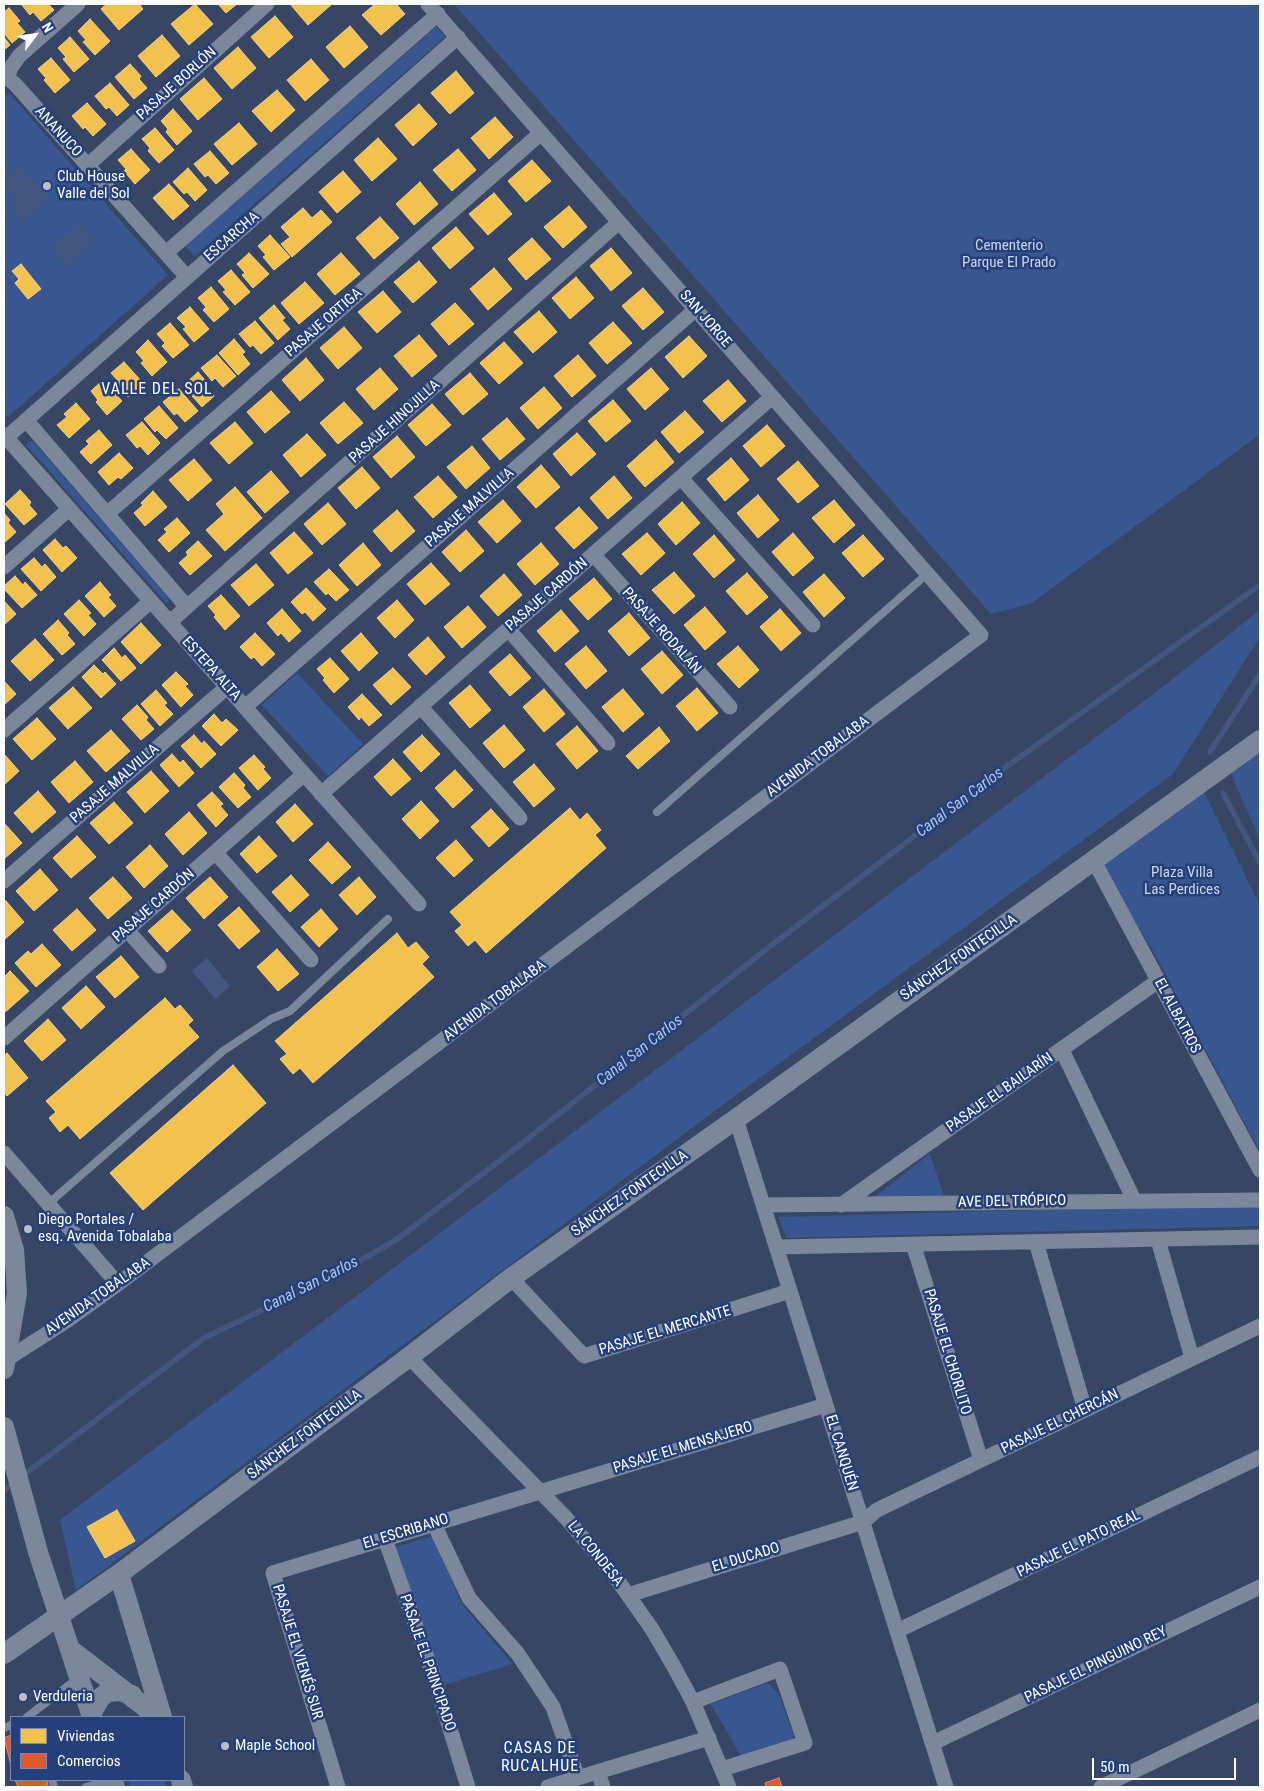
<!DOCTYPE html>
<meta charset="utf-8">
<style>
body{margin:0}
#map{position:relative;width:1264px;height:1791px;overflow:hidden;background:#384665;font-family:"Roboto Condensed",sans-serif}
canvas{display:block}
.frame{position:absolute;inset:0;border:5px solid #fff;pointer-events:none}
.legend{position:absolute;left:10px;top:1716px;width:175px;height:65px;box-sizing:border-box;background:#254078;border:1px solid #7c8cae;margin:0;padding:6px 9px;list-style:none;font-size:15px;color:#fff}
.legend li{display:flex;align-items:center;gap:10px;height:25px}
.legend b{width:25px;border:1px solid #7c8cae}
.north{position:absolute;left:10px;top:10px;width:50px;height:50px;-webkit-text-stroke:4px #254078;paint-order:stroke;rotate:59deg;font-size:14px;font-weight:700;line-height:20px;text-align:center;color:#fff}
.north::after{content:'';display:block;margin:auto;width:18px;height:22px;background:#fff;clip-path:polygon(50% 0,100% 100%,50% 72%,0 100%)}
.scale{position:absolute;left:1092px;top:1758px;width:144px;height:22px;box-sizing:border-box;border:2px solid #fff;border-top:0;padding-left:6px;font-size:15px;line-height:18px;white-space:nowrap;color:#fff;-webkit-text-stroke:4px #254078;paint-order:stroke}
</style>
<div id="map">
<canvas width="1264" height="1791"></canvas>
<div class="frame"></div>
<ul class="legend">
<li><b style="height:14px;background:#f2c14e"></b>Viviendas</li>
<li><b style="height:14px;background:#e4572e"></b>Comercios</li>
</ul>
<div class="north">N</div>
<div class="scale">50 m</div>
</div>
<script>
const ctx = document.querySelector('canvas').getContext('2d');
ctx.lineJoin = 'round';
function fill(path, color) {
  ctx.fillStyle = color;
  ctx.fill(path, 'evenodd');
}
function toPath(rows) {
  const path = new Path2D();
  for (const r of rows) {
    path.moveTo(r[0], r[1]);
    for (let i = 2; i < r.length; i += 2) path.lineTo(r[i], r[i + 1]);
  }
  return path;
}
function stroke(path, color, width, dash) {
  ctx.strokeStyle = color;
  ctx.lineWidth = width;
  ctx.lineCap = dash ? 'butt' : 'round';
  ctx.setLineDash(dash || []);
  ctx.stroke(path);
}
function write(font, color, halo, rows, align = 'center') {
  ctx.font = font + ' "Roboto Condensed",sans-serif';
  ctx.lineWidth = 5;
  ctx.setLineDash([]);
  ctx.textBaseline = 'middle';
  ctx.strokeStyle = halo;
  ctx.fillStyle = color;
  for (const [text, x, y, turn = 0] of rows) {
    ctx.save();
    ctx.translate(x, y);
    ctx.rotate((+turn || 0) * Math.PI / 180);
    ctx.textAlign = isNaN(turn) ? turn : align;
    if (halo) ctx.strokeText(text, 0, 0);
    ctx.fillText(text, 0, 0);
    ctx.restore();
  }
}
fill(toPath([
 [454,4,1260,4,1260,434,1032,603,991,614],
 [436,27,445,37,195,256,185,246],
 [9,93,168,275,8,417,4,413,4,97],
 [32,440,170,599,166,603,26,445],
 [1260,610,1260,637,1173,774,712,1113,76,1590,60,1520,1156,692],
 [297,673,363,744,328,776,262,705],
 [1260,749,1260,840,1230,772],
 [1204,792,1260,905,1260,1152,1154,953,1101,864],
 [930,1154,944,1196,869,1201],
 [1259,1204,1260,1226,787,1238,778,1217],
 [433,1536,461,1603,512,1664,444,1685,396,1547],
 [767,1683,778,1692,794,1736,789,1742,742,1758,711,1704],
 [128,1780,164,1780,167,1787,131,1787]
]), '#38568f');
fill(toPath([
 [19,165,49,199,22,223,9,208,16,201,4,187,4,178],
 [80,223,96,240,67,267,51,249],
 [207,958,230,986,215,999,192,971]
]), '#43567e');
const homes = toPath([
 [21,4,48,4,54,10,41,21,33,12,30,15,21,4],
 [107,4,139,4,143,9,119,30,101,9,107,4],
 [195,4,213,24,189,45,171,24,195,4],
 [218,4,237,4,226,13,218,4],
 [290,4,332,4,308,25,290,4],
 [375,4,396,4,405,14,381,35,362,15,375,4],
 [9,8,20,21,17,23,25,32,12,43,4,33,4,12,9,8],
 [275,16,293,37,269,58,251,37,275,16],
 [90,19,110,41,95,55,83,42,86,40,78,31,90,19],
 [350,26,368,47,344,68,326,47,350,26],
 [162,35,180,56,156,77,138,56,162,35],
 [4,37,10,45,4,50,4,37],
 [70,37,89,59,74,72,63,59,66,57,58,48,70,37],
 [238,47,256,68,232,89,214,68,238,47],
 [51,58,70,80,55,93,44,80,46,78,38,69,51,58],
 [311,59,329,80,305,101,287,80,311,59],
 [130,64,141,76,139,79,147,88,134,99,115,77,130,64],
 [456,71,474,93,450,114,431,93,456,71],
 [204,78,222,99,198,120,180,99,204,78],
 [110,83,129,105,117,116,109,107,106,109,95,96,110,83],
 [277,90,295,110,271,132,252,111,277,90],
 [87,103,106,124,93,136,85,127,83,129,72,116,87,103],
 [419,104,437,124,413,146,395,125,419,104],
 [173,109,192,131,177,145,166,132,168,129,161,121,173,109],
 [495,117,513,137,489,159,471,138,495,117],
 [239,123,257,144,232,165,214,144,239,123],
 [155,128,174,150,159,163,148,151,150,148,142,139,155,128],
 [378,138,397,159,372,181,354,160,378,138],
 [131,149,150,170,135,184,124,171,126,169,118,160,131,149],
 [458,149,476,170,452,191,433,170,458,149],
 [210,151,229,173,216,184,208,175,205,177,194,164,210,151],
 [532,160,551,181,526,202,508,181,532,160],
 [188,168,207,190,195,201,187,192,184,194,173,182,188,168],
 [343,171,361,192,337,213,319,192,343,171],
 [420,182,438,204,414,225,396,204,420,182],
 [169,184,189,206,173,220,153,198,169,184],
 [494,193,512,214,488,235,469,214,494,193],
 [569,206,587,227,563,248,544,227,569,206],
 [303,208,312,218,321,210,332,222,292,257,281,244,290,237,281,227,303,208],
 [380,217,399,238,374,259,356,238,380,217],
 [456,227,474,248,450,269,432,248,456,227],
 [270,235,290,257,274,270,263,257,266,255,258,246,270,235],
 [532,238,551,259,526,280,508,259,532,238],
 [611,248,632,273,611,291,590,266,611,248],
 [249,253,269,274,253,288,242,275,245,273,237,264,249,253],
 [341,253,360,274,335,295,317,274,341,253],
 [419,261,437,282,413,303,394,282,419,261],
 [21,264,41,289,28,299,15,283,19,279,12,271,21,264],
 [494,268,512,289,488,310,470,289,494,268],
 [231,270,250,292,235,305,223,292,226,290,218,281,231,270],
 [576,277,594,298,570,319,552,298,576,277],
 [305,282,324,303,299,324,281,303,305,282],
 [211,287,229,309,214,322,203,310,206,307,198,298,211,287],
 [643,288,664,312,643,330,622,306,643,288],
 [383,291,401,312,377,333,358,312,383,291],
 [455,303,474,324,449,345,431,324,455,303],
 [274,305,285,318,282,320,290,329,278,340,259,318,274,305],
 [190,307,209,329,194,342,183,329,186,327,177,318,190,307],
 [539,311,557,332,533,353,514,332,539,311],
 [255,321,274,343,261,354,253,345,250,347,239,334,255,321],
 [613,322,632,343,607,364,589,343,613,322],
 [170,323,189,345,173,358,162,346,165,343,157,334,170,323],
 [344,327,362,348,338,369,320,348,344,327],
 [419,335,437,356,412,377,394,356,419,335],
 [689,336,707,356,683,378,665,357,689,336],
 [234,339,245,352,242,354,250,364,238,375,219,353,234,339],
 [148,340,167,362,152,376,141,363,144,361,136,352,148,340],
 [504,342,523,363,499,384,480,363,504,342],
 [217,355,236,376,223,387,215,378,212,381,201,368,217,355],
 [578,355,596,376,572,397,554,376,578,355],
 [306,358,324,380,300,401,282,380,306,358],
 [124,362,143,383,128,397,117,384,119,382,111,373,124,362],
 [380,368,398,389,374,410,356,389,380,368],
 [651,368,669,389,645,410,627,389,651,368],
 [198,372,209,385,206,387,214,396,202,407,183,386,198,372],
 [470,373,488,394,463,415,445,394,470,373],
 [103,380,122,401,107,415,96,402,98,400,91,391,103,380],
 [728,380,746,401,722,422,703,401,728,380],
 [544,387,562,408,538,429,520,408,544,387],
 [179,389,198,411,185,422,177,413,174,415,163,402,179,389],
 [271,391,290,412,265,433,247,412,271,391],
 [613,400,631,421,606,442,588,421,613,400],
 [344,402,363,423,338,444,320,423,344,402],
 [76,403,90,419,69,438,57,425,67,417,64,414,76,403],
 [432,404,451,425,426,446,408,425,432,404],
 [159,406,178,428,166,439,157,430,155,432,144,419,159,406],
 [685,411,704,432,679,453,661,432,685,411],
 [507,418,525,439,500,460,482,439,507,418],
 [142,422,160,443,148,455,140,446,137,448,126,435,142,422],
 [235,422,253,443,229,464,210,443,235,422],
 [767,425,785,446,761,467,743,446,767,425],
 [99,430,112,445,91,464,80,452,89,444,86,441,99,430],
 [577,433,596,454,571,476,553,454,577,433],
 [307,434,326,455,301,477,283,455,307,434],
 [397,436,415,457,391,478,373,457,397,436],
 [656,440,674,462,645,487,627,466,656,440],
 [472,446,490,468,466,489,447,467,472,446],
 [119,453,133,468,121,479,118,477,109,485,98,472,119,453],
 [731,458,749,480,725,501,707,479,731,458],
 [194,459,212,480,188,501,169,480,194,459],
 [798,461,819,486,798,503,777,479,798,461],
 [541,465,560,487,536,508,517,487,541,465],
 [362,467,380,488,356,509,338,488,362,467],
 [271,471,289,492,265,513,247,492,271,471],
 [438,476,457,497,433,518,414,497,438,476],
 [614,476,632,498,608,519,590,498,614,476],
 [235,487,262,518,225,551,206,530,224,514,216,504,235,487],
 [20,490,31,502,29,505,37,514,24,525,5,504,20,490],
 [153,491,167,507,145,526,134,513,143,505,141,503,153,491],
 [758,495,779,520,758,538,737,513,758,495],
 [503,500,521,521,497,543,478,522,503,500],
 [834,500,855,525,834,543,812,518,834,500],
 [682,502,700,523,676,545,658,524,682,502],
 [328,503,346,524,322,545,304,524,328,503],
 [579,507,598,528,574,549,555,528,579,507],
 [397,510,415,531,391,552,373,531,397,510],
 [4,513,10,520,8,523,16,532,4,543,4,513],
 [177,518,190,533,169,552,158,540,167,532,164,529,177,518],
 [466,530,484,551,460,572,442,552,466,530],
 [294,532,313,553,288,574,270,553,294,532],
 [647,533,665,553,641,575,622,554,647,533],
 [793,533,814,558,793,576,772,552,793,533],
 [714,535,735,560,714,578,693,554,714,535],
 [863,535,884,559,863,577,842,553,863,535],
 [55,539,63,548,66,546,77,558,62,572,43,550,55,539],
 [198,541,212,556,190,575,179,563,188,555,186,552,198,541],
 [363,543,381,565,357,586,339,565,363,543],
 [541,543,559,564,535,585,517,564,541,543],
 [34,558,42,567,45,564,56,577,41,591,21,569,34,558],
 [431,563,450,584,425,605,407,584,431,563],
 [256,564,274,585,249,606,231,585,256,564],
 [329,569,349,590,336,601,328,593,326,595,314,582,329,569],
 [674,572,695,596,674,614,652,590,674,572],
 [747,573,768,597,747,615,726,591,747,573],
 [504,574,522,595,498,616,480,596,504,574],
 [824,574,845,598,824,617,803,592,824,574],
 [15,576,23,585,25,582,37,595,22,608,4,589,4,586,15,576],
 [594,578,612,599,588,620,569,599,594,578],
 [100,582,111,595,108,597,116,606,104,617,85,596,100,582],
 [306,588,326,609,313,621,305,612,302,614,291,602,306,588],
 [221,595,240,616,225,630,214,617,216,615,208,606,221,595],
 [79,600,91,613,88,615,96,624,84,636,64,614,79,600],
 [397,600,414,620,395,638,377,618,397,600],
 [4,601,16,614,4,625,4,601],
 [468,606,486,627,462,648,444,627,468,606],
 [705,607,726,632,705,650,684,625,705,607],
 [282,609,301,631,289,642,281,633,278,636,267,623,282,609],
 [780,609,801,633,781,651,760,627,780,609],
 [561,610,579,631,555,652,537,631,561,610],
 [629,613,650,638,629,656,608,631,629,613],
 [58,620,69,633,67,635,75,644,62,655,43,634,58,620],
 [141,623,161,645,141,664,121,642,141,623],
 [255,633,275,654,262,666,254,657,251,659,240,647,255,633],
 [361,633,378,653,359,671,341,651,361,633],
 [428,637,445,657,426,675,408,655,428,637],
 [35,639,54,660,30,681,11,661,35,639],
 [586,646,607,671,586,689,565,664,586,646],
 [738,646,759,670,739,688,717,664,738,646],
 [114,648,122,658,125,655,136,668,121,681,102,660,114,648],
 [662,651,683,675,662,694,641,669,662,651],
 [510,654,531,678,510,696,489,672,510,654],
 [330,658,349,679,334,693,323,680,325,678,317,669,330,658],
 [94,665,103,674,105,672,116,684,101,698,82,677,94,665],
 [393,668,411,687,391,705,373,685,393,668],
 [176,672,188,684,185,686,193,695,181,707,162,685,176,672],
 [4,681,16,694,4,705,4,681],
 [470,685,491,710,470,728,449,703,470,685],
 [73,687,92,708,68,729,49,708,73,687],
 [697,688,718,713,697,731,676,706,697,688],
 [544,689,565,714,544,732,523,707,544,689],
 [623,689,644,714,623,732,602,707,623,689],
 [156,690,167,703,164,705,173,714,160,726,141,704,156,690],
 [362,694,382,715,369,726,361,717,359,720,348,707,362,694],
 [137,705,148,717,146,720,154,729,141,740,122,719,137,705],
 [214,714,222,723,226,719,238,730,221,746,202,726,214,714],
 [37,718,56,739,32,760,13,739,37,718],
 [504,725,525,750,504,768,483,743,504,725],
 [577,726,598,751,577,769,556,744,577,726],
 [659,727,670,741,638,769,626,756,659,727],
 [111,730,130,751,106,772,87,751,111,730],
 [194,735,202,744,204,741,216,754,201,768,181,746,194,735],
 [422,735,440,754,421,772,403,752,422,735],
 [4,754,19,771,4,785,4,754],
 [172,754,180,763,183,760,194,773,179,787,160,765,172,754],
 [254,755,265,767,263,769,271,778,258,790,239,768,254,755],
 [393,759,411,779,391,796,374,777,393,759],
 [75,761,93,782,69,803,51,782,75,761],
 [534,764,555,789,534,807,513,782,534,764],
 [455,770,473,790,453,808,435,788,455,770],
 [151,771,169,791,145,813,127,792,151,771],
 [234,773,245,785,243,788,251,797,238,808,219,787,234,773],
 [38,791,56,812,32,833,14,813,38,791],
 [212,792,223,804,220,806,228,815,216,827,197,805,212,792],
 [421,801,439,821,420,839,402,819,421,801],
 [114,802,133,823,109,844,90,823,114,802],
 [295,804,313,824,293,842,276,822,295,804],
 [570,808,580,820,587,813,601,830,595,835,606,848,486,953,475,940,468,946,455,931,462,925,450,912,570,808],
 [491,809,509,829,489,847,471,827,491,809],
 [189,812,207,833,183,855,165,834,189,812],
 [4,823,22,843,4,859,4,823],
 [77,836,96,857,71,878,53,858,77,836],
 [259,836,277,856,257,873,240,854,259,836],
 [456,840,473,860,454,877,436,858,456,840],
 [328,842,351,867,332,884,309,860,328,842],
 [150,845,168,866,144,888,126,867,150,845],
 [40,869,58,890,34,911,16,891,40,869],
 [291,875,309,895,290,912,272,892,291,875],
 [113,877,132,898,108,919,89,898,113,877],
 [210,877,228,897,204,919,186,898,210,877],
 [359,877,376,897,357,915,339,895,359,877],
 [6,901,24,922,4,940,4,903,6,901],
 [239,907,260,931,239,949,218,925,239,907],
 [77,909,96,930,72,951,53,930,77,909],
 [321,909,338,929,319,947,301,927,321,909],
 [172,910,191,930,167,952,148,931,172,910],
 [397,933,408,948,416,942,429,957,422,964,434,977,313,1083,300,1068,293,1074,280,1059,287,1054,275,1041,397,933],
 [42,944,61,965,36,987,15,963,28,951,31,954,42,944],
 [277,949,299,974,278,991,257,967,277,949],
 [121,956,139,977,115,998,96,977,121,956],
 [10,971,29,991,4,1013,4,977,10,971],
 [86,986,105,1007,81,1029,62,1008,86,986],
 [165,998,175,1009,180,1005,193,1020,188,1025,199,1037,80,1139,68,1125,60,1132,49,1118,56,1112,46,1101,165,998],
 [48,1019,66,1040,42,1061,24,1041,48,1019],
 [7,1053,28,1078,7,1096,4,1092,4,1056,7,1053],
 [233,1065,266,1103,143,1210,110,1173,233,1065],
 [117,1510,135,1541,105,1558,87,1527,117,1510]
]);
fill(homes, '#f2c14e');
stroke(homes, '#f6d483', 1);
const shops = toPath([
 [11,1735,11,1765,4,1738,11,1735],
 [779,1778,782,1787,766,1787,765,1783,779,1778],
 [15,1780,47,1780,48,1786,18,1787,15,1780]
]);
fill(shops, '#e4572e');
stroke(shops, '#ec896d', 1);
stroke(toPath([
 [1210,752,1260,674],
 [1223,793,1260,863],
 [21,1477,204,1338,339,1273,396,1240,511,1152,764,951,992,777,1260,585],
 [4,1490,14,1483]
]), '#43567e', 5.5);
stroke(toPath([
 [657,812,927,574],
 [48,1204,223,1051,271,1019,290,1011,388,919],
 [27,1717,77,1679],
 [4,1728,11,1725],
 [52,1780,54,1787],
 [86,1787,110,1780]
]), '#7c879c', 8);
stroke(toPath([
 [8,79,15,84,187,277],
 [8,79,10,69,19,56,78,4],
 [88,165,267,4],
 [166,253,438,14],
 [26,420,187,607],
 [4,435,419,904],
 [6,438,458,37],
 [681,478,813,625],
 [107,514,541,133],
 [593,554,730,707],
 [4,567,69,509],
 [170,622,619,222],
 [508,629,608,743],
 [420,706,520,818],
 [245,707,696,309],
 [4,730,151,601],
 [321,794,772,397],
 [215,852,311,960],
 [1094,861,1260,1170],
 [4,881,227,687],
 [127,930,159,966],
 [4,1038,304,774],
 [1062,1050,1134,1200],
 [736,1119,946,1787],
 [4,1153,118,1284],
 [763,1205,1260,1200],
 [841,1205,1158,981],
 [1158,1240,1192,1358],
 [1036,1242,1085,1410],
 [913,1244,981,1460],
 [777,1247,1260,1237],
 [511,1278,584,1356,790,1291],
 [409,1357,567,1519,611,1571,652,1629,673,1665,693,1702,729,1787],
 [4,1361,68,1320,118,1284,981,635,428,4],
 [434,1524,469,1598,518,1654,553,1707,578,1778],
 [385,1539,434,1677,468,1787],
 [628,1595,863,1522,877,1510,1260,1326],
 [897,1631,1260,1457],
 [693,1702,780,1669,805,1743,722,1769],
 [933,1743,1260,1587],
 [598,1772,603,1787],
 [338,1787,273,1573,826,1405],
 [548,1787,709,1738],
 [1101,1787,1260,1710]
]), '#7c879c', 15);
stroke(toPath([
 [4,1216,14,1250,17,1293,4,1369],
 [4,1427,38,1552,92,1717],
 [119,1574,162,1717],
 [71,1650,158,1717],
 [4,1654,119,1574,409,1357,511,1278,736,1119,1260,740],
 [91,1714,100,1698,108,1692,119,1691,132,1695],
 [112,1780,115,1787],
 [181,1780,183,1787]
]), '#7c879c', 20);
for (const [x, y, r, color] of [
 [47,186,5,"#b9bec9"],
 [28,1229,5,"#b9bec9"],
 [23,1697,5,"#b9bec9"],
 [225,1746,5,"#b9bec9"]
]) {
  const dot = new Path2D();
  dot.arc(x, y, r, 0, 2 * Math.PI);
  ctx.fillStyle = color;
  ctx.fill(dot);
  stroke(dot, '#254078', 2);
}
write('15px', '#fff', '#254078', [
 ["PASAJE BORLÓN",177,84,-42],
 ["ANANUCO",58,132,48],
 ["ESCARCHA",232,237,-41],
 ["SAN JORGE",705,319,49],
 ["PASAJE ORTIGA",324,323,-41],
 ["PASAJE HINOJILLA",395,422,-42],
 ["PASAJE MALVILLA",470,508,-41],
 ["PASAJE CARDÓN",547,595,-41],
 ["PASAJE RODALÁN",661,631,48],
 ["ESTEPA ALTA",211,669,48],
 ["AVENIDA TOBALABA",818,757,-37],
 ["PASAJE MALVILLA",115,784,-41],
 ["PASAJE CARDÓN",154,906,-41],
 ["SÁNCHEZ FONTECILLA",959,958,-35],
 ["AVENIDA TOBALABA",495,1001,-37],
 ["EL ALBATROS",1177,1016,62],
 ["PASAJE EL BAILARÍN",1000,1093,-35],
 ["SÁNCHEZ FONTECILLA",630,1194,-35],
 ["AVE DEL TRÓPICO",1012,1202,-1],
 ["AVENIDA TOBALABA",98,1297,-35],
 ["PASAJE EL MERCANTE",665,1331,-17],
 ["PASAJE EL CHORLITO",947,1352,73],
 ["PASAJE EL CHERCÁN",1060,1422,-26],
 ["SÁNCHEZ FONTECILLA",305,1435,-37],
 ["PASAJE EL MENSAJERO",683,1448,-17],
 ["EL CANQUÉN",841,1453,73],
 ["EL ESCRIBANO",406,1532,-17],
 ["PASAJE EL PATO REAL",1079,1544,-26],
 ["LA CONDESA",595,1554,51],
 ["EL DUCADO",746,1558,-17],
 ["PASAJE EL VIENÉS SUR",297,1652,73],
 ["PASAJE EL PRINCIPADO",427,1663,71],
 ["PASAJE EL PINGUINO REY",1096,1665,-26]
]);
write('15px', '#fff', '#254078', [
 ["Club House",57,177],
 ["Valle del Sol",57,194],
 ["Diego Portales /",38,1220],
 ["esq. Avenida Tobalaba",38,1237],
 ["Verduleria",33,1697],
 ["Maple School",235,1746]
], 'left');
write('15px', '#c9d7f3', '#254078', [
 ["Cementerio",1009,246],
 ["Parque El Prado",1009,263],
 ["Plaza Villa",1182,873],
 ["Las Perdices",1182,890]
]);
ctx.letterSpacing = '1px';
write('16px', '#fff', '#254078', [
 ["VALLE DEL SOL",157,390],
 ["CASAS DE",540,1749],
 ["RUCALHUE",540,1767]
]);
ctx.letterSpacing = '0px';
write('italic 16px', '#b1c5eb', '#254078', [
 ["Canal San Carlos",960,803,-37],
 ["Canal San Carlos",640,1051,-38],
 ["Canal San Carlos",311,1285,-27]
]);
</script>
